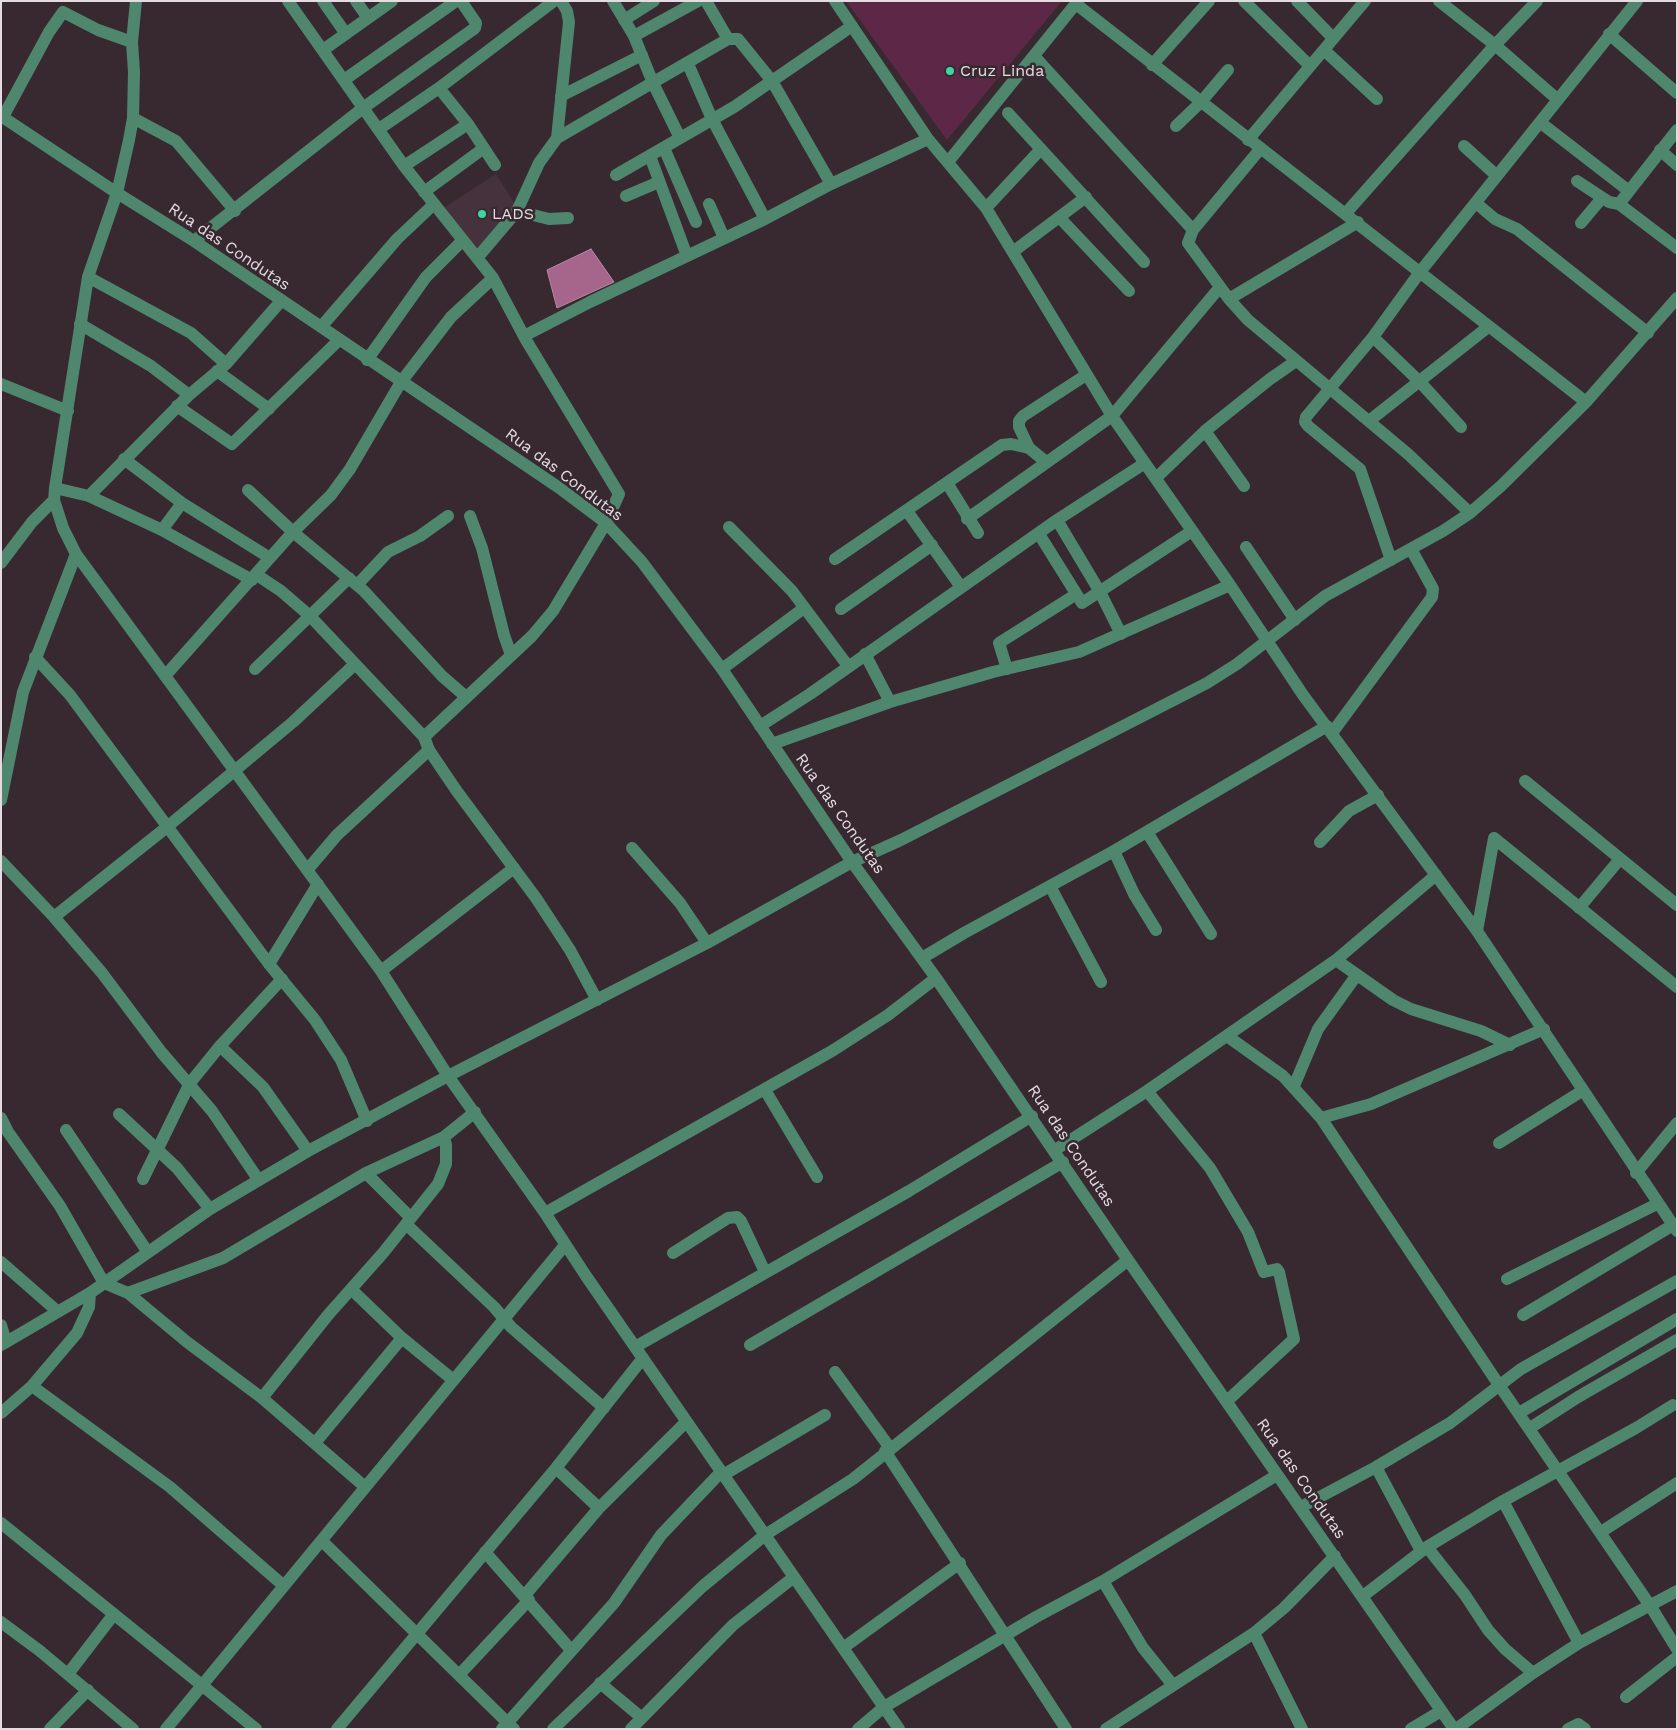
<!DOCTYPE html>
<style>
body{margin:0}
#map{position:relative;width:1678px;height:1730px;overflow:hidden;background:#382931;font-family:"Work Sans",sans-serif}
canvas{display:block}
.frame{position:absolute;inset:0;border:2px solid #e5dce1;pointer-events:none}
</style>
<div id="map">
<canvas width="1678" height="1730"></canvas>
<div class="frame"></div>
</div>
<script>
const ctx = document.querySelector('canvas').getContext('2d');
ctx.lineJoin = 'round';
function fill(path, color) {
  ctx.fillStyle = color;
  ctx.fill(path, 'evenodd');
}
function toPath(rows) {
  const path = new Path2D();
  for (const r of rows) {
    path.moveTo(r[0], r[1]);
    for (let i = 2; i < r.length; i += 2) path.lineTo(r[i], r[i + 1]);
  }
  return path;
}
function stroke(path, color, width, dash) {
  ctx.strokeStyle = color;
  ctx.lineWidth = width;
  ctx.lineCap = dash ? 'butt' : 'round';
  ctx.setLineDash(dash || []);
  ctx.stroke(path);
}
function write(font, color, halo, rows, align = 'center') {
  ctx.font = font + ' "Work Sans",sans-serif';
  ctx.lineWidth = 5;
  ctx.setLineDash([]);
  ctx.textBaseline = 'middle';
  ctx.strokeStyle = halo;
  ctx.fillStyle = color;
  for (const [text, x, y, turn = 0] of rows) {
    ctx.save();
    ctx.translate(x, y);
    ctx.rotate((+turn || 0) * Math.PI / 180);
    ctx.textAlign = isNaN(turn) ? turn : align;
    if (halo) ctx.strokeText(text, 0, 0);
    ctx.fillText(text, 0, 0);
    ctx.restore();
  }
}
fill(toPath([
 [496,174,518,209,475,251,442,209]
]), '#46323d');
fill(toPath([
 [846,1,1062,1,947,140]
]), '#5d2848');
const water = toPath([
 [591,249,614,282,557,308,547,270,591,249]
]);
fill(water, '#a6658b');
stroke(water, '#b989a5', 1);
stroke(toPath([
 [136,1,132,42,134,72,133,118,129,140,117,193,88,277,55,488,54,500,63,528,76,554,381,971,448,1076,545,1213,586,1276,899,1729],
 [288,1,404,166,493,278,526,340,619,494,606,523,553,611,532,636,424,737],
 [323,1,346,34],
 [356,1,368,18],
 [613,1,634,36,653,83,680,138],
 [706,1,728,39],
 [835,1,928,139,986,208,1112,416,1230,585,1303,695,1477,931,1677,1231],
 [1244,1,1309,65],
 [1297,1,1333,38],
 [1439,1,1495,45,1557,99],
 [1076,4,1586,402],
 [624,20,654,1],
 [1609,34,1677,93],
 [634,36,698,1],
 [323,50,392,1],
 [1324,50,1377,99],
 [1035,57,1193,230],
 [688,64,712,119,765,219],
 [1152,65,1209,1],
 [344,80,456,1],
 [439,88,468,124,495,165],
 [561,96,642,55],
 [1008,113,1144,262],
 [1,116,117,193,194,241,558,487,606,523,642,562,722,669,852,862,936,978,1128,1260,1454,1729],
 [3,117,49,32,63,12,98,30,132,42],
 [133,118,176,141,235,211],
 [1541,123,1629,191],
 [1176,126,1201,102,1228,70],
 [379,129,439,88,554,1],
 [1677,130,1619,204,1677,248],
 [557,138,728,39,738,39,772,81,831,184],
 [1248,140,1365,1],
 [1464,146,1497,176],
 [664,148,696,222],
 [1261,148,1193,230,1188,243,1229,299,1248,320,1408,454,1470,513],
 [1660,150,1677,165],
 [650,156,687,256],
 [948,162,1078,1],
 [404,166,468,124],
 [616,175,734,107,852,26],
 [1577,181,1609,202,1619,204],
 [424,192,484,148],
 [626,196,659,182],
 [1476,203,1495,219,1517,229,1648,333],
 [709,204,724,238],
 [986,208,1041,149],
 [517,211,549,219,568,218],
 [1346,213,1495,45,1537,1],
 [1059,217,1129,291],
 [1581,223,1602,198],
 [194,241,363,108,475,28,476,23,461,1],
 [1014,251,1086,197],
 [477,258,517,211,539,163,557,138,569,22,567,11,561,1],
 [88,277,191,333,226,364],
 [1229,299,1358,222],
 [80,324,151,366,189,395],
 [321,327,397,239,433,205],
 [524,336,590,302,765,219,831,184,928,139],
 [1373,337,1420,382,1461,427],
 [367,360,426,277,463,240],
 [217,371,269,409],
 [1,384,68,411],
 [177,406,232,444,339,340],
 [1369,421,1488,327],
 [1205,431,1244,486],
 [1029,448,1019,427,1019,421,1023,416,1086,375],
 [124,459,182,503,270,558],
 [1156,478,1205,431,1270,379,1296,361],
 [947,483,978,533],
 [55,488,89,496,162,530,252,580],
 [248,490,293,532,364,591,442,676,465,696],
 [89,496,189,395,226,364,281,301],
 [907,511,961,587],
 [470,516,482,548,504,635,511,655],
 [967,519,1112,416,1220,287],
 [1057,520,1100,592,1121,634],
 [729,527,792,591,848,666],
 [162,530,182,503],
 [1039,534,1082,603,1192,531],
 [1246,547,1295,620],
 [835,559,1002,445,1011,444,1029,448,1046,462],
 [1391,560,1360,469,1308,426,1305,422,1306,417,1373,337,1420,272,1637,1],
 [1,563,32,522,54,500],
 [257,575,281,591,310,616,424,737,429,750,456,790,536,898,570,950,597,1000],
 [357,585,388,552,420,536,448,516],
 [841,609,932,545],
 [865,654,890,702],
 [35,657,70,695,269,964,315,1020,341,1060,367,1121],
 [255,669,349,578],
 [722,669,804,608],
 [1007,669,999,643,1075,595],
 [165,676,293,532,331,495,350,469,401,382,451,317,493,278],
 [760,726,810,694,1057,520,1145,463],
 [1332,733,1432,597,1433,589,1411,549],
 [772,744,890,702,993,672,1079,652,1230,585],
 [1525,781,1677,905],
 [1,800,23,692,76,554],
 [1147,832,1211,934],
 [1320,842,1349,811,1378,795],
 [632,848,680,903,707,943],
 [1114,851,1134,894,1156,930],
 [1,861,54,917,102,973,162,1053,212,1111,258,1179],
 [308,869,337,835,429,750],
 [1050,886,1101,982],
 [1579,908,1620,859],
 [54,917,167,827,293,722,354,665],
 [1477,931,1494,838,1677,987],
 [922,958,964,933,1114,851,1327,726],
 [1336,960,1393,1000,1411,1009,1481,1031,1510,1045],
 [269,964,318,884],
 [381,971,514,868],
 [1227,1036,1283,1076,1321,1118,1499,1385,1651,1607,1677,1649],
 [220,1046,263,1087,308,1151],
 [1294,1086,1318,1029,1356,976],
 [765,1090,817,1177],
 [1147,1091,1210,1168,1248,1232,1263,1270,1264,1272,1277,1269,1279,1272,1294,1339,1227,1401],
 [119,1114,177,1168,210,1209],
 [1,1118,8,1132,60,1206,104,1283,128,1293,187,1342,262,1398,364,1486],
 [1321,1118,1371,1104,1544,1029],
 [66,1130,147,1251],
 [1499,1143,1582,1091],
 [1055,1150,1147,1091,1336,960,1436,875],
 [366,1173,411,1218],
 [1636,1173,1677,1123],
 [143,1179,190,1083,220,1046,282,979],
 [545,1213,832,1051,888,1015,936,978],
 [407,1225,494,1307,511,1327,604,1408],
 [673,1253,728,1218,737,1217,741,1221,765,1272],
 [1,1262,57,1311],
 [1507,1279,1657,1204],
 [351,1289,402,1338,452,1379],
 [128,1293,223,1258,366,1173,444,1137,475,1112],
 [1523,1315,1673,1225],
 [1,1325,6,1342],
 [1,1345,90,1293,210,1209,308,1151,448,1076,707,943,852,862,901,840,1207,683,1237,664,1325,596,1443,531,1470,513,1501,486,1586,402,1677,298],
 [750,1345,1063,1162],
 [635,1347,909,1191,1032,1116],
 [835,1372,890,1448],
 [32,1386,170,1487,284,1586],
 [262,1398,328,1315,383,1253,438,1184,446,1164,446,1145,444,1137],
 [1,1413,32,1386,77,1333,89,1307,90,1293],
 [1519,1413,1677,1319],
 [1530,1428,1578,1397,1677,1340],
 [315,1443,402,1338],
 [885,1451,1066,1729],
 [1376,1467,1421,1551],
 [556,1468,599,1508],
 [723,1475,825,1415],
 [1503,1501,1579,1643],
 [1301,1507,1376,1467,1450,1423,1521,1369,1677,1281],
 [1,1523,256,1729],
 [1601,1532,1677,1483],
 [322,1541,514,1729],
 [1427,1547,1465,1595,1488,1630,1505,1649,1533,1673],
 [485,1552,571,1650],
 [1103,1581,1143,1648,1172,1684],
 [525,1595,599,1508,686,1422],
 [1363,1596,1427,1547,1503,1501,1636,1428,1673,1405],
 [1,1622,40,1651,133,1729],
 [1254,1633,1302,1729],
 [843,1648,960,1563],
 [68,1674,114,1614],
 [459,1675,529,1600],
 [600,1683,642,1718],
 [1626,1697,1677,1657],
 [50,1729,88,1690],
 [166,1729,565,1245],
 [337,1729,556,1468,643,1358],
 [502,1729,614,1603,661,1535,721,1472],
 [553,1729,703,1586,765,1535,853,1479,1128,1260],
 [631,1729,733,1625,794,1577],
 [858,1729,884,1707,1036,1617,1103,1581,1277,1475],
 [1106,1729,1254,1633,1284,1608,1335,1556],
 [1411,1729,1441,1711],
 [1456,1729,1533,1673,1579,1643,1677,1591],
 [1568,1729,1578,1724,1585,1729]
]), '#4e866e', 12);
for (const [x, y, r, color] of [
 [950,71,5,"#42d4a0"],
 [482,214,5,"#42d4a0"]
]) {
  const dot = new Path2D();
  dot.arc(x, y, r, 0, 2 * Math.PI);
  ctx.fillStyle = color;
  ctx.fill(dot);
  stroke(dot, '#382931', 2);
}
write('16px', '#e5dce1', '#382931', [
 ["Cruz Linda",960,71],
 ["LADS",492,214]
], 'left');
write('16px', '#e5dce1', '#382931', [
 ["Rua das Condutas",229,247,34],
 ["Rua das Condutas",564,475,37],
 ["Rua das Condutas",840,814,55],
 ["Rua das Condutas",1071,1146,56],
 ["Rua das Condutas",1301,1479,55]
]);
</script>
